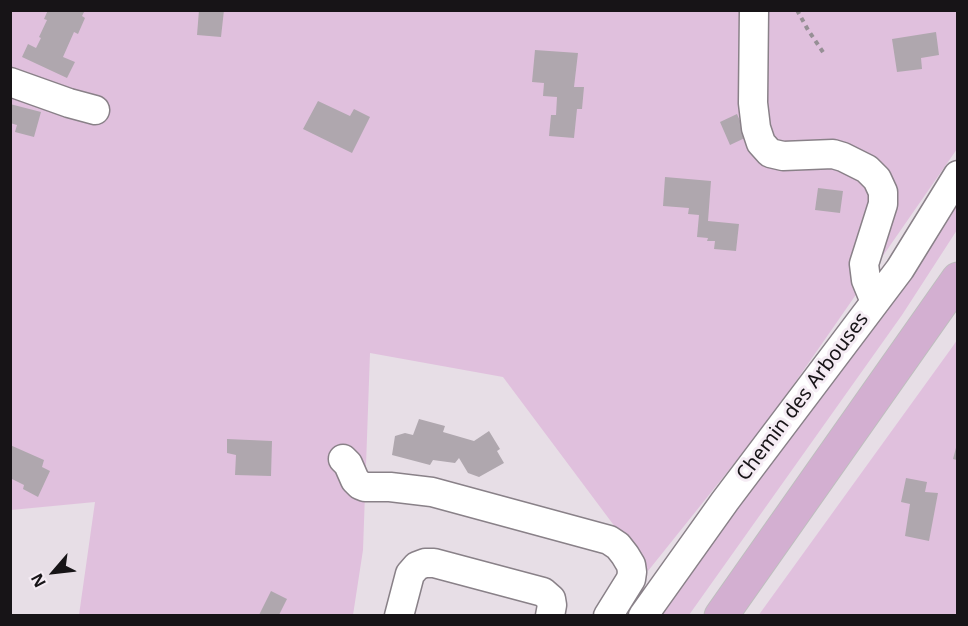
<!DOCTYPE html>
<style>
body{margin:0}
#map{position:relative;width:968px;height:626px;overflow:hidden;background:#e7dee6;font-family:"Noto Sans",sans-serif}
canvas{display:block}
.frame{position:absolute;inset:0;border:12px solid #171417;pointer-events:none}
.north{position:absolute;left:24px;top:542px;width:60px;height:60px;-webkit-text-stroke:4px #f5ecf4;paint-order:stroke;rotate:242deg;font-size:16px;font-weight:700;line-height:24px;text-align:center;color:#171417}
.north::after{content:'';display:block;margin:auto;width:21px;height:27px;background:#171417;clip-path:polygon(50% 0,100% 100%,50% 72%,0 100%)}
</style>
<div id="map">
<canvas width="968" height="626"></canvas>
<div class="frame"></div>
<div class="north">N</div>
</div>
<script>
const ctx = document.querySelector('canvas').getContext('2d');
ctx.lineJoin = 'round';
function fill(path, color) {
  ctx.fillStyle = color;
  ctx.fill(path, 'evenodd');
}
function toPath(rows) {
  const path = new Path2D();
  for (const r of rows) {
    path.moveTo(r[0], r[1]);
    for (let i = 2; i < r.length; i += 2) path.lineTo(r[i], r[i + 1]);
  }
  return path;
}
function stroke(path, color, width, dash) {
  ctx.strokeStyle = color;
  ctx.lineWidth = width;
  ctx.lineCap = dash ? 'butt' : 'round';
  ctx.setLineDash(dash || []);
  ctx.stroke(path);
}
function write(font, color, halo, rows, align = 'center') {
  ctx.font = font + ' "Noto Sans",sans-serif';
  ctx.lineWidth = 6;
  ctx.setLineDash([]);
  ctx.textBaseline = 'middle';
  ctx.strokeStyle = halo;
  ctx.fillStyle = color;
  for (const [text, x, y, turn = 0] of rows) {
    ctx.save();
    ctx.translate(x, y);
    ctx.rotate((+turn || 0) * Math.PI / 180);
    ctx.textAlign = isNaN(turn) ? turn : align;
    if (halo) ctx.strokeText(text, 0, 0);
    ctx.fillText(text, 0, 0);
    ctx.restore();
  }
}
fill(toPath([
 [10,11,957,11,957,149,769,420,648,571,503,377,370,353,363,550,353,615,79,615,95,502,11,510],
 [957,188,957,230,902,315,689,615,651,616],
 [957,340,957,615,758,616,953,346]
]), '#e0c0dd');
fill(toPath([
 [48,10,85,10,82,16,85,18,78,34,74,32,63,57,75,62,67,78,22,57,28,44,36,48,41,38,39,37,47,20,44,19],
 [199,10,224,10,221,37,197,35],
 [936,32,939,55,921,58,922,69,897,72,892,39],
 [535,50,578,53,574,87,584,87,582,109,577,109,574,138,549,136,551,115,556,115,557,97,543,96,544,83,532,82],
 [318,101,350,116,354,109,370,117,352,153,303,129],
 [10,104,41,112,34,137,15,132,17,125,10,123],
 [737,114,747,137,730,145,720,122],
 [665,177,711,181,708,221,739,224,736,251,714,249,715,241,707,241,708,238,697,237,699,215,688,214,689,208,663,206],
 [818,188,843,191,840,213,815,210],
 [419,419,445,426,443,432,474,441,489,431,500,449,497,451,504,463,479,477,468,473,459,458,455,463,433,460,430,465,392,455,395,436,405,433,413,435],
 [227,439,272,441,271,476,235,475,236,455,227,453],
 [957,444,957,460,953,459],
 [10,445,44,460,42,467,50,471,38,497,23,489,24,485,10,478],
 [906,478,927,482,925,492,938,493,929,541,905,536,910,504,901,502],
 [271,591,287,599,279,615,259,615]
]), '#afa7ae');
const minor = toPath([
 [754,10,753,103,756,128,761,143,770,153,783,156,833,154,843,157,867,169,877,179,883,192,883,204,864,264,866,280,875,302],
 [10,82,69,103,95,110],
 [343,459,348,464,355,480,360,485,365,487,390,487,432,492,609,540,618,546,625,555,631,565,632,572,631,579,608,616],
 [399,616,410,574,417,566,425,563,434,563,543,592,551,599,552,605,550,616],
 [643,616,725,501,900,269,958,175]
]);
const major = toPath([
 [721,616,958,279]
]);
stroke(minor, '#898188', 31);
stroke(major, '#bebdbe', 35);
stroke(toPath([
 [797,10,808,30,825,55]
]), '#968f95', 4, [4.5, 4.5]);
stroke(minor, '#fff', 28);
stroke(major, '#d3afd1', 33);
write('20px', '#171417', '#f5ecf4', [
 ["Chemin des Arbouses",803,397,-53]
]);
</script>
